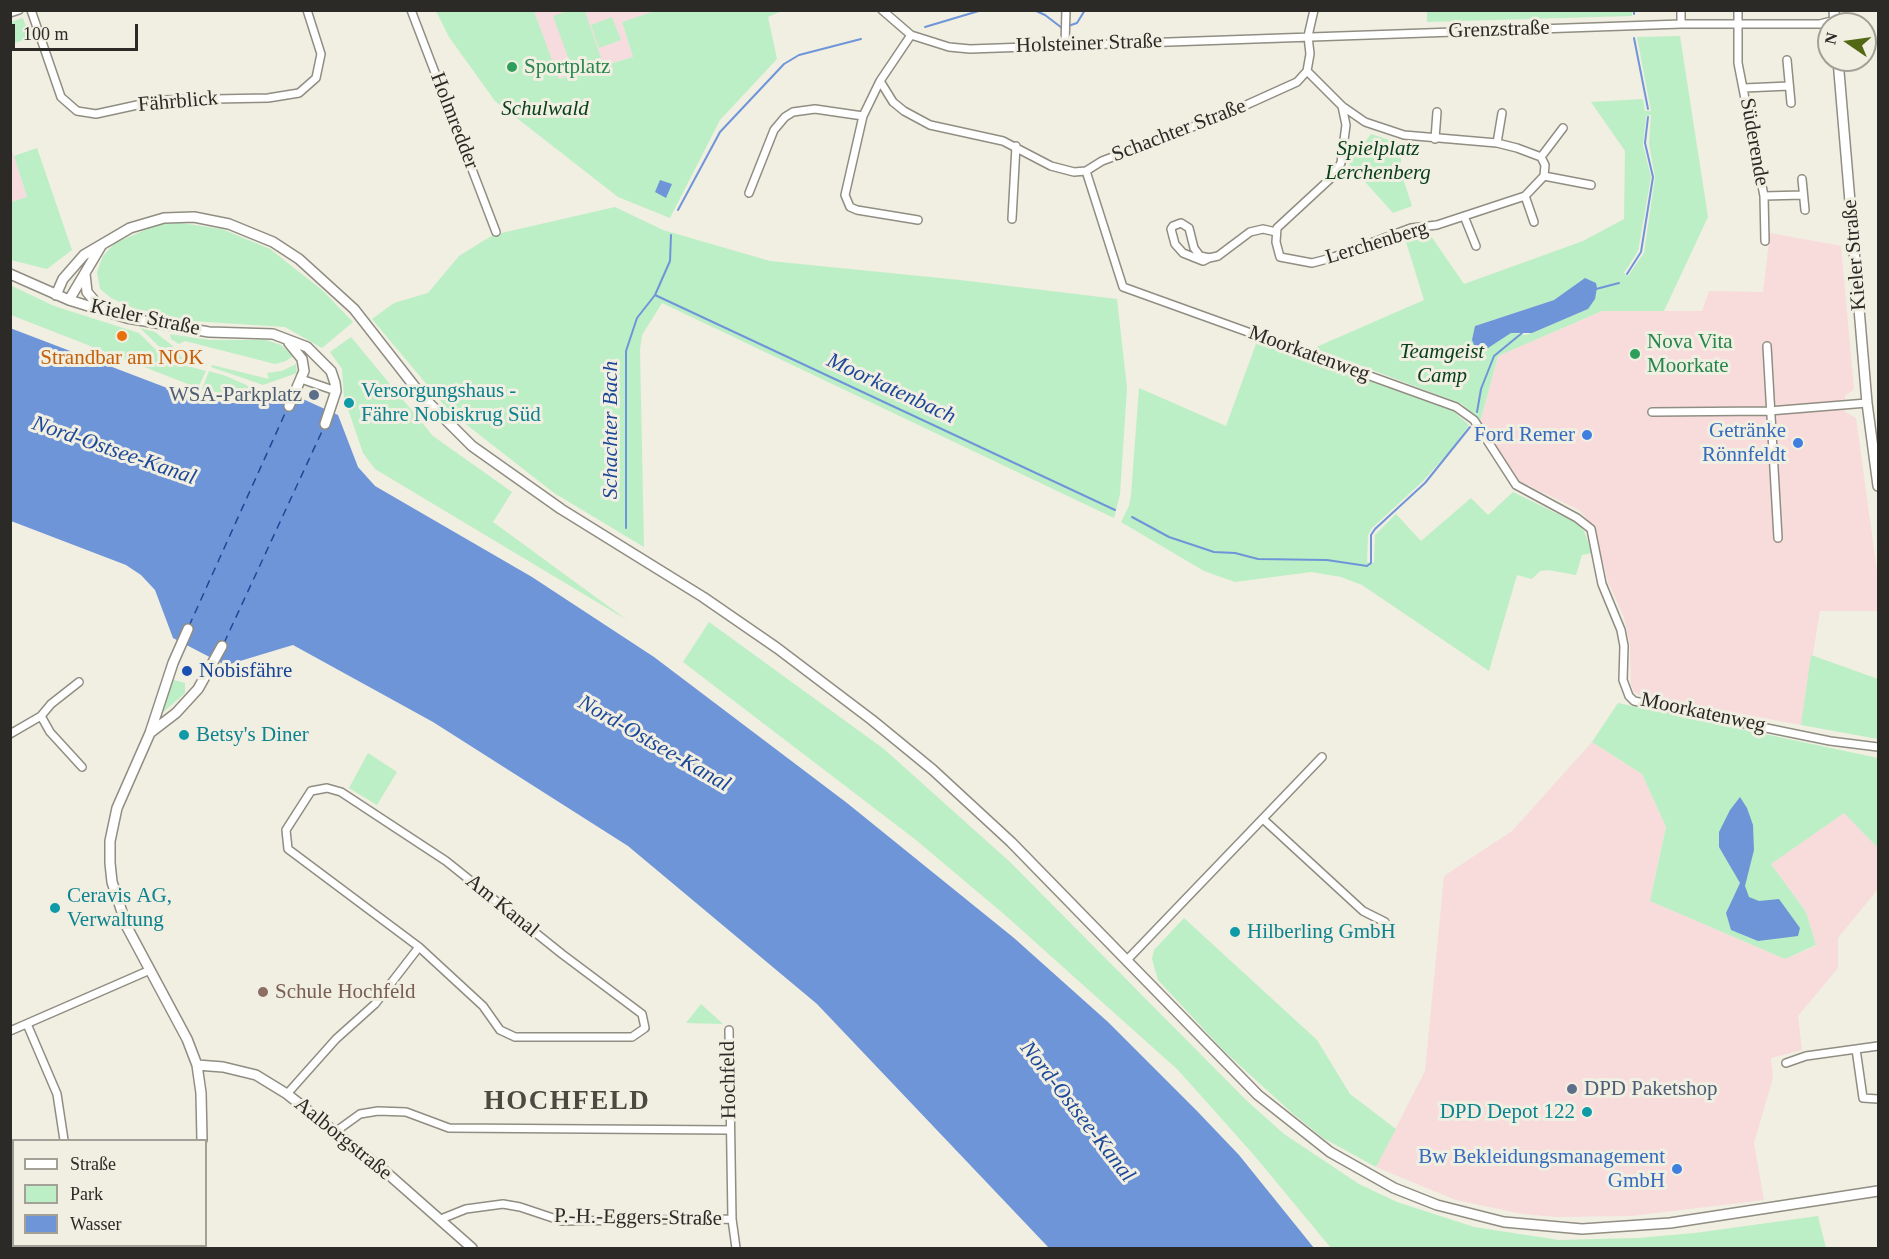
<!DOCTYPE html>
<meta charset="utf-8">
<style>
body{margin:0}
#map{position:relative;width:1889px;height:1259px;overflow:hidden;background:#f1eee2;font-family:Georgia,serif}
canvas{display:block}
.frame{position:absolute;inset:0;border:12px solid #2b2a26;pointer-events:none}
.legend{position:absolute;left:12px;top:1139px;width:195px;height:108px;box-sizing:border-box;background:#f1eee2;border:2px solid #a2a097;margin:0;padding:8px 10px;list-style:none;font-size:18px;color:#2b2a26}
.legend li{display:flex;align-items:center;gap:12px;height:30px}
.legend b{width:30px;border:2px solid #a2a097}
.north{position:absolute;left:1817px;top:12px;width:60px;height:60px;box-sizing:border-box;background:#f1eee2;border:2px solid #a2a097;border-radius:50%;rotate:283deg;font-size:16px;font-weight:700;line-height:24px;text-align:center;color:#2b2a26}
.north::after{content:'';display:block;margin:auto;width:21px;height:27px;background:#536815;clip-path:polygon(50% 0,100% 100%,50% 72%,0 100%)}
.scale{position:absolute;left:12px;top:24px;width:126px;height:27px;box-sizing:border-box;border:3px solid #2b2a26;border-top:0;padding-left:8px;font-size:18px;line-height:21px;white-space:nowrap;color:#2b2a26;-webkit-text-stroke:4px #f1eee2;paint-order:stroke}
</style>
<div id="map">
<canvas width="1889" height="1259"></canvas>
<div class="frame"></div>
<ul class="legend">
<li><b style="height:8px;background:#fff"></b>Straße</li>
<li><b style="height:16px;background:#bcefc5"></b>Park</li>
<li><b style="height:16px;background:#6f95d9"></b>Wasser</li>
</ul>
<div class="north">N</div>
<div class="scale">100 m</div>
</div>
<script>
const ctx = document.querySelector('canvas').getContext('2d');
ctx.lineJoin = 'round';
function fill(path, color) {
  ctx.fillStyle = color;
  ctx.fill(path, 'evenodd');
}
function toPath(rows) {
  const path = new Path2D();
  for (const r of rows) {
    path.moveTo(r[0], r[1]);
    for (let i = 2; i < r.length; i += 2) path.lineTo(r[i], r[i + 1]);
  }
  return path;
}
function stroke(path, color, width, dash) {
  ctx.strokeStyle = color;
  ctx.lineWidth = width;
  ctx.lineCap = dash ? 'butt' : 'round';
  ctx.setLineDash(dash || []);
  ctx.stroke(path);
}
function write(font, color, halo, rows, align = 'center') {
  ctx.font = font + ' Georgia,serif';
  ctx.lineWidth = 6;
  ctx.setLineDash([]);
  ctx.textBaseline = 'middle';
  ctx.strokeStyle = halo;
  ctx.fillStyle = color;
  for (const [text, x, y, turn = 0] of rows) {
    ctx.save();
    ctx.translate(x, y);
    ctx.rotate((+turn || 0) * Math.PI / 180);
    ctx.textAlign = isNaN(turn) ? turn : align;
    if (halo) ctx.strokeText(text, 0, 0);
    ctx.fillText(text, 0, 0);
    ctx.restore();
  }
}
fill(toPath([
 [1770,233,1841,246,1854,389,1845,396,1845,412,1856,418,1878,579,1878,611,1820,611,1801,725,1639,695,1634,692,1631,685,1630,645,1624,617,1608,582,1594,527,1579,510,1517,480,1480,422,1498,356,1602,311,1702,311,1709,291,1763,292],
 [1592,742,1642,774,1666,827,1650,901,1785,959,1816,946,1806,912,1771,864,1844,812,1878,848,1878,889,1838,938,1838,968,1798,1016,1802,1050,1771,1058,1773,1078,1754,1143,1764,1200,1631,1216,1556,1217,1523,1214,1456,1200,1376,1167,1425,1071,1444,876,1512,831]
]), '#f7dcdb');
fill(toPath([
 [534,11,655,11,622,22,633,57,558,79],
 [10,144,27,197,11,202,10,202]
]), '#f7dcdf');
fill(toPath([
 [784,10,768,17,777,59,720,120,670,218,618,197,495,101,449,37,436,11,534,11,559,79,633,57,622,22,655,11],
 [568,11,585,11,601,58,572,68,553,16],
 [1427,11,1632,10,1632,16,1427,22],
 [612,17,621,40,599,48,591,25],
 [23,18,30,38,11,44,11,22],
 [1680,36,1708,217,1664,311,1602,311,1498,356,1480,422,1462,404,1314,348,1424,300,1406,242,1431,236,1464,284,1583,241,1624,219,1625,151,1591,102,1643,99,1645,111,1651,111,1637,37],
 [1651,115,1649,144,1655,177,1644,253,1628,276,1624,273,1638,251,1651,177,1643,145,1646,116],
 [1564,293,1588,309,1526,335,1475,326,1554,300],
 [1371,134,1401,144,1401,172,1412,206,1393,213,1349,164],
 [37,148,72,250,47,269,11,260,11,202,27,197,14,156],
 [615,207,663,230,770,261,960,280,1117,299,1127,388,1120,494,1114,518,662,303,642,335,640,350,644,547,554,493,449,411,372,319,394,303,428,293,459,256,493,235],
 [181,223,222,229,270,249,322,290,353,322,322,348,285,327,191,321,133,308,111,298,100,289,97,272,103,256,115,243,159,224],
 [10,285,54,306,139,333,166,360,206,371,198,388,11,315],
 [140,328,155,332,178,350,181,357,207,364,206,366,169,356],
 [170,334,210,340,266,340,281,345,293,356,286,361,275,364,185,341,179,344,171,339],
 [351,337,433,436,512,492,493,522,627,620,375,469,363,453,348,409,354,406,351,396,344,398,342,369,330,352],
 [1257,341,1453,411,1469,425,1453,447,1423,481,1372,528,1368,535,1367,562,1374,563,1375,535,1396,514,1421,541,1471,498,1488,515,1513,492,1578,524,1584,531,1592,553,1582,555,1576,575,1548,570,1540,571,1532,579,1517,575,1489,671,1362,585,1341,577,1311,572,1235,582,1204,571,1121,522,1129,506,1131,495,1139,388,1226,426],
 [296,364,297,373,263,385,211,367,212,365,269,379,267,373,282,371],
 [209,371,226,376,255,389,229,395,202,389],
 [709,622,884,749,1010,862,1246,1100,1284,1134,1359,1184,1397,1202,1474,1227,1559,1240,1638,1238,1695,1233,1818,1216,1826,1248,1331,1248,1253,1154,1178,1070,1005,915,916,840,683,662],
 [1811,655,1878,679,1878,739,1801,725],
 [174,680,185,683,185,693,160,715,170,682],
 [1618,703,1878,758,1878,848,1844,813,1771,864,1806,912,1816,945,1785,959,1650,901,1666,827,1642,774,1592,742],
 [368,753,397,772,377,805,349,788],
 [1184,918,1317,1040,1350,1094,1396,1129,1376,1167,1323,1138,1292,1113,1224,1051,1158,980,1152,959,1154,950],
 [701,1004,723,1024,686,1023]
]), '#bcefc5');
fill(toPath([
 [660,180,672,184,666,198,655,192],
 [1585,278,1596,283,1597,288,1595,299,1588,309,1532,333,1511,333,1488,348,1481,350,1475,347,1472,340,1475,326,1554,300],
 [10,328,196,399,233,403,254,397,256,399,268,395,268,392,281,389,338,415,358,467,375,486,532,577,654,657,847,803,1014,938,1108,1022,1197,1111,1239,1155,1314,1248,1049,1248,817,1004,628,846,433,722,293,645,230,664,223,664,173,638,155,590,141,575,126,565,11,521],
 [1740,797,1747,808,1753,825,1754,850,1745,886,1749,897,1759,901,1779,899,1800,928,1798,936,1758,941,1731,930,1726,913,1740,883,1719,847,1719,832,1730,810]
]), '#6f95d9');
stroke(toPath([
 [1034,10,1045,15,1062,28,1077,23,1085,10],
 [1634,14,1634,10],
 [925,27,982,10],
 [1634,38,1648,109],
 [678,210,720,132,784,64,799,55,861,39],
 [1627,274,1641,252,1653,177,1645,143,1648,117],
 [1596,289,1619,283],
 [655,295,1115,510],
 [1477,412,1481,389,1494,356,1522,333],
 [1132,517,1169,537,1214,552,1235,553,1258,559,1327,560,1367,566,1371,563,1371,535,1375,529,1425,483,1470,427],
 [626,528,626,351,637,318,655,295,670,261,671,235]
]), '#6f95d9', 2);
stroke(toPath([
 [189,626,287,409],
 [224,643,324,427]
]), '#1d4898', 1.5, [8, 6]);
const street = toPath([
 [31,10,61,97,77,111,96,114,160,100,268,98,299,93,316,78,321,54,307,10],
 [411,10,496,232],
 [882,10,911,35,949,47,970,49,1681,24,1820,24,1835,20],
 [1681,10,1681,24],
 [1738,10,1738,63,1764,196,1765,241],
 [10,13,19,10],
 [911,35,880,81,893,102,904,111,930,125,1003,141,1051,166,1074,172,1086,171,1102,161,1224,115,1297,82,1307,71,1310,54,1308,36,1314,10],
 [1065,45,1066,10],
 [1787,60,1791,103],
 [1307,71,1342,106,1365,122,1404,135,1497,143,1517,148,1541,157,1545,165,1544,176,1525,196,1437,225,1411,228,1331,258,1312,263,1280,257,1276,242,1277,228,1330,179,1341,163,1346,125,1342,106],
 [880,81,863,116,845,195,850,207,857,210,918,220],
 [1744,88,1789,86],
 [1435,139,1437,112],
 [1497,143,1502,113],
 [1541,157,1563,128],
 [1086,171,1123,287,1456,407,1474,420,1516,485,1577,518,1591,529,1602,584,1621,630,1624,646,1623,680,1629,696,1634,701,1830,741,1878,747],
 [1544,176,1591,185],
 [1802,179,1805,210],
 [749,193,774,130,785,117,793,112,815,109,863,116],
 [1525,196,1534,222],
 [1764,196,1803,195],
 [1464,216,1476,246],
 [1012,219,1016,146],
 [1209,258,1203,261,1183,253,1175,244,1171,229,1173,226,1181,223,1189,228,1194,248,1200,256,1209,258,1218,256,1250,232,1263,229,1276,232],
 [1767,346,1778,538],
 [301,379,336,391],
 [1652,412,1769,411,1867,403],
 [41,716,50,732,82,767],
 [10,734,41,716,51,704,79,682],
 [1263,819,1363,911,1385,922],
 [1127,960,1322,757],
 [27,1024,57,1094,64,1140],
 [729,1030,732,1219,736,1248],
 [10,1031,150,970],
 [1856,1049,1863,1098,1878,1099],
 [1786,1063,1806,1056,1878,1046],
 [287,1094,336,1039,375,1004,419,947,288,849,286,830,311,791,327,788,341,792,446,861,562,954,642,1014,645,1028,632,1037,515,1037,500,1030,483,1006,419,947],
 [335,1132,360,1114,378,1111,406,1112,449,1128,730,1130],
 [441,1219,466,1209,503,1204,520,1207,562,1221,732,1219]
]);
const secondary = toPath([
 [1834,10,1835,24],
 [1838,60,1867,403,1878,486],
 [10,274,69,300,127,318,209,332,273,334,307,347,331,371,335,383,336,391,325,424],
 [85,274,87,292,103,311],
 [56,295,63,279,84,255,130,228,164,218,194,217,229,224,273,242,299,259,354,309,422,396,472,446,561,509,703,597,777,648,872,720,933,770,1011,842,1258,1095,1330,1152,1394,1188,1437,1205,1504,1222,1582,1229,1670,1223,1878,1191],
 [69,300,101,246],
 [289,343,302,359,304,371,289,406],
 [188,629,173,663,150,733,117,808,110,841,110,863,112,882,127,927,187,1039,197,1065,201,1093,202,1140],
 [150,733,176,713,198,689,222,646],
 [197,1065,223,1067,256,1075,287,1094,387,1173,472,1248],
 [176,1248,177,1246]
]);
stroke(street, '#908d82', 10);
stroke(secondary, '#908d82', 12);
stroke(street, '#fff', 7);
stroke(secondary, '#fff', 9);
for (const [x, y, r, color] of [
 [512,67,6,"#2e9e5b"],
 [122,336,6,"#e8710a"],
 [1635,354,6,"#2e9e5b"],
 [314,395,6,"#5c6f8a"],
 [349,403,6,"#0f9aa8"],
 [1587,435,6,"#3f7fe0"],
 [1798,443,6,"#3f7fe0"],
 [187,671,6,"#1a4fb4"],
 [184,735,6,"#0f9aa8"],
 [55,908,6,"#0f9aa8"],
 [1235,932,6,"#0f9aa8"],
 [263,992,6,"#8d6e63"],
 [1572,1089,6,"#5c6f8a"],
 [1587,1112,6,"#0f9aa8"],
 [1677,1169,6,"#3f7fe0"]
]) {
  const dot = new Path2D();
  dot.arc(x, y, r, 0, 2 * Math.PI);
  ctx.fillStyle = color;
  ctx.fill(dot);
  stroke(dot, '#f1eee2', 2);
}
write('21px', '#2b2a26', '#f1eee2', [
 ["Grenzstraße",1499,30,-2],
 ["Holsteiner Straße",1089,44,-2],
 ["Fährblick",178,102,-5],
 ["Holmredder",454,121,69],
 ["Schachter Straße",1179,131,-21],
 ["Süderende",1754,142,80],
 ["Lerchenberg",1377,243,-17],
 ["Kieler Straße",1855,255,-95],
 ["Kieler Straße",145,318,12],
 ["Moorkatenweg",1309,354,20],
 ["Moorkatenweg",1703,713,12],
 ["Am Kanal",502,906,39],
 ["Hochfeld",729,1080,-91],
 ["Aalborgstraße",343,1139,39],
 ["P.-H.-Eggers-Straße",638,1218,1]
]);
write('21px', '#27864d', '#f1eee2', [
 ["Sportplatz",524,67],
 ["Nova Vita",1647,342],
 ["Moorkate",1647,366]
], 'left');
write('italic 21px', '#08401c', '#f1eee2', [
 ["Schulwald",545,109],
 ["Spielplatz",1378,149],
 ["Lerchenberg",1378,173],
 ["Teamgeist",1442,352],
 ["Camp",1442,376]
]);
write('21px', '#c56008', '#f1eee2', [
 ["Strandbar am NOK",122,358]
]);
write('21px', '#0d838f', '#f1eee2', [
 ["Versorgungshaus -",361,391],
 ["Fähre Nobiskrug Süd",361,415],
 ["Betsy's Diner",196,735],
 ["Ceravis AG,",67,896],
 ["Verwaltung",67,920],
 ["Hilberling GmbH",1247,932],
 ["DPD Depot 122",1575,1112,"right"]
], 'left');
write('21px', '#4e5e75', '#f1eee2', [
 ["WSA-Parkplatz",302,395],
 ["DPD Paketshop",1584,1089,"left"]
], 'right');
write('21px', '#366cbe', '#f1eee2', [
 ["Getränke",1786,431],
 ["Rönnfeldt",1786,455],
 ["Ford Remer",1575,435],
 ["Bw Bekleidungsmanagement",1665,1157],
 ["GmbH",1665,1181]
], 'right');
write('21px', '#164399', '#f1eee2', [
 ["Nobisfähre",199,671]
], 'left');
write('21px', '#785e54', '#f1eee2', [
 ["Schule Hochfeld",275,992]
], 'left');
write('italic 22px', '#1d4898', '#f1eee2', [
 ["Moorkatenbach",891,389,25],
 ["Schachter Bach",611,430,-90],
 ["Nord-Ostsee-Kanal",114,451,19],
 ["Nord-Ostsee-Kanal",654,744,30],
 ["Nord-Ostsee-Kanal",1077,1112,52]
]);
ctx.letterSpacing = '1.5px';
write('bold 27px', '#4c4a40', '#f1eee2', [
 ["HOCHFELD",567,1102]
]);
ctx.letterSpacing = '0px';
</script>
